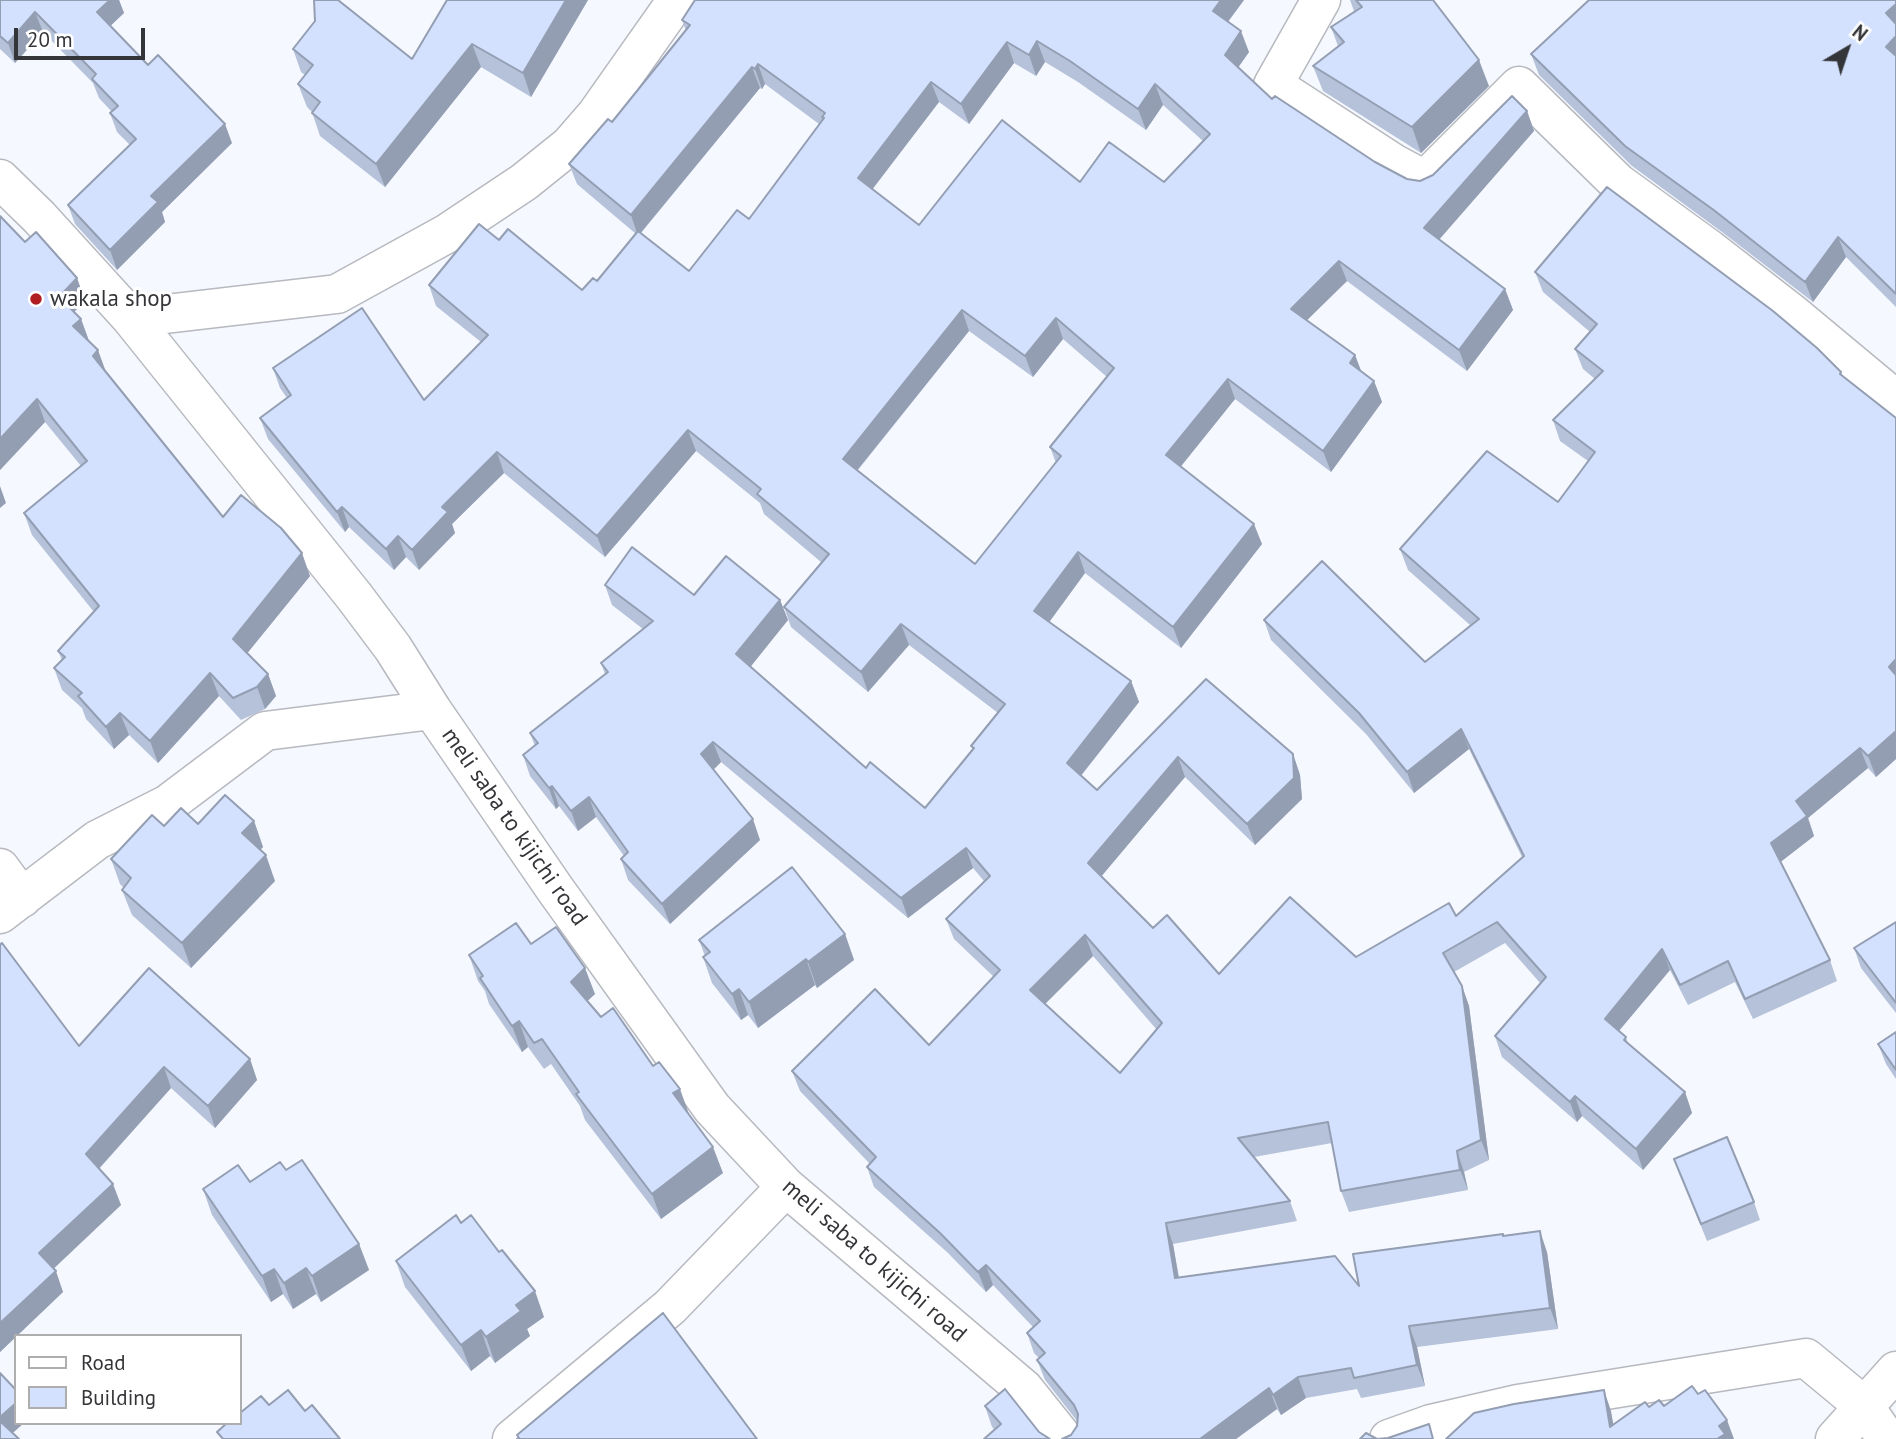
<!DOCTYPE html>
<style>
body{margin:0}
#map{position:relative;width:1896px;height:1439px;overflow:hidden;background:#f5f8ff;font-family:"PT Sans",sans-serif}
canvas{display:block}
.legend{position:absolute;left:14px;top:1334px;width:228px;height:91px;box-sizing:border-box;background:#fff;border:2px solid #aeaeaf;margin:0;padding:9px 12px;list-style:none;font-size:21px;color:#343538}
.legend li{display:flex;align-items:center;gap:14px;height:35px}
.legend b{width:35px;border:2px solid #aeaeaf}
.north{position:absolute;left:1812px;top:14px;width:70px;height:70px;-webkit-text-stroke:5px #fff;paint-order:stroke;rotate:39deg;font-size:19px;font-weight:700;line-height:28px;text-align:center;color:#343538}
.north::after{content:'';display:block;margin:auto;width:24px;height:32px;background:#343538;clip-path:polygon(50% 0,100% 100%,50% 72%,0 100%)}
.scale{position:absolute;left:14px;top:28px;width:131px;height:32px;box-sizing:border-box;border:4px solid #343538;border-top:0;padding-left:9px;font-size:21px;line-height:24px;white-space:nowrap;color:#343538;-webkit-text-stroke:5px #fff;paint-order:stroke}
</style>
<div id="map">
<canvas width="1896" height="1439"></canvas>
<ul class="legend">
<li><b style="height:9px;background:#fff"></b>Road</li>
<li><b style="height:19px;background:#d3e1fe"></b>Building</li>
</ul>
<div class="north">N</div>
<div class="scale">20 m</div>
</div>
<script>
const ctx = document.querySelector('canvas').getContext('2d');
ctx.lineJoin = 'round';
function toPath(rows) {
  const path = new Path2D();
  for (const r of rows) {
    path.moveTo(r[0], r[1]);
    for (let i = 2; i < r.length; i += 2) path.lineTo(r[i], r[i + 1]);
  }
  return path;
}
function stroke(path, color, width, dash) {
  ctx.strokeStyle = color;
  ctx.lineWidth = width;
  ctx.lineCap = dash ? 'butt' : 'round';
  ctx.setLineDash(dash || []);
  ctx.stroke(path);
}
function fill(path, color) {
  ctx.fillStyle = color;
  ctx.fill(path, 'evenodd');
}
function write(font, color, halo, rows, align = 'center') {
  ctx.font = font + ' "PT Sans",sans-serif';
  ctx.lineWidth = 6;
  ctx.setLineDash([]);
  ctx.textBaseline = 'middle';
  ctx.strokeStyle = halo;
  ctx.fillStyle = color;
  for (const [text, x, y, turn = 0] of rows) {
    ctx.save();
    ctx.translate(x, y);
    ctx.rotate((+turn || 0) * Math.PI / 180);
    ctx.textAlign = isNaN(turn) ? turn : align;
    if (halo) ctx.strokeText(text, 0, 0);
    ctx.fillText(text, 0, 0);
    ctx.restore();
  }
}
const street = toPath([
 [1321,0,1273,85,1393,163,1425,180,1519,86,1618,183,1709,249,1794,315,1896,400],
 [0,179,39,217,131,318,354,596,393,648,432,710,555,889,712,1108,786,1187,1024,1389,1064,1439],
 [131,318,337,294,446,234,524,182,570,145,596,115,677,0],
 [0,868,22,898],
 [0,914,97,840,168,804,265,731,432,710],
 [512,1439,670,1307,786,1187],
 [1389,1439,1431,1424,1518,1404,1806,1358,1864,1406,1887,1439],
 [1835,1439,1896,1371]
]);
stroke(street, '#b7b9bf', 41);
stroke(street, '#fff', 38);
fill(toPath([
 [0,0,119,0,124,13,110,26,148,65,232,143,162,212,165,222,117,270,75,224,68,205,130,145,117,132,110,113,112,112,99,98,93,83,43,32,15,63,0,49],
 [447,0,588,0,531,97,481,67,385,187,320,136,312,112,307,107,298,84,305,75,301,72,293,49,412,59],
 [1244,0,1228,22,1249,52,1238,67,1272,99,1375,162,1407,179,1420,181,1433,175,1527,111,1534,131,1439,239,1505,289,1513,310,1467,371,1347,281,1307,320,1355,355,1361,371,1374,381,1382,402,1331,472,1235,399,1181,466,1262,544,1181,648,1085,573,1049,622,1131,681,1139,702,1081,776,1097,790,1206,679,1293,754,1300,775,1302,799,1255,845,1185,777,1101,876,1153,928,1219,974,1356,957,1456,916,1522,857,1469,749,1414,793,1366,734,1271,640,1264,620,1425,662,1470,625,1408,570,1400,549,1558,502,1588,461,1560,441,1553,420,1595,379,1583,369,1575,349,1590,332,1543,292,1535,272,1841,372,1843,377,1896,418,1896,759,1876,777,1868,768,1808,818,1814,836,1780,862,1830,960,1837,981,1753,1019,1735,982,1688,1005,1670,970,1619,1031,1626,1037,1628,1043,1685,1092,1692,1113,1643,1170,1582,1116,1577,1122,1502,1057,1495,1036,1541,984,1505,943,1454,972,1462,986,1469,1006,1489,1160,1464,1172,1468,1190,1349,1212,1341,1191,1332,1143,1254,1157,1290,1201,1297,1221,1173,1244,1179,1277,1359,1286,1504,1236,1547,1252,1558,1329,1417,1347,1425,1386,1361,1398,1357,1389,1306,1398,1281,1415,1277,1409,1236,1439,1062,1439,1071,1435,1077,1426,1077,1421,1045,1380,1037,1360,1039,1358,1034,1353,1027,1333,1033,1327,993,1285,986,1292,948,1253,874,1187,867,1167,870,1164,800,1091,792,1071,929,1045,994,977,954,939,946,919,984,881,973,868,908,918,721,762,714,769,760,840,670,924,628,880,621,859,624,856,596,817,578,831,559,806,556,809,530,776,523,755,535,746,530,733,605,674,601,663,643,629,612,605,605,585,694,595,780,600,788,620,750,666,866,768,925,808,973,750,971,746,998,713,909,645,868,692,791,627,784,607,821,562,764,514,760,503,696,451,605,557,504,473,452,524,455,533,419,570,406,557,394,570,349,527,345,532,268,439,260,418,287,398,280,388,273,368,424,400,481,342,436,306,429,285,499,240,582,290,597,281,636,234,577,184,569,164,612,122,686,31,682,20],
 [1045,62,1078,82,1146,130,1163,105,1203,141,1164,182,1080,182,919,225,872,189,939,102,969,124,1014,63,1036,76],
 [765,84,819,124,749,219,689,271,641,233,760,88,762,89],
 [969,331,1033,377,1063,339,1107,377,1050,447,1056,463,975,564,858,470],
 [1093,956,1157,1030,1120,1073,1045,1004],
 [1350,0,1433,0,1489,86,1421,153,1323,91,1313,66,1338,46,1331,27,1354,11],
 [1896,0,1896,307,1846,257,1813,302,1722,232,1632,166,1539,75,1531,54],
 [0,216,25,242,77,278,85,301,74,312,81,319,89,341,106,372,223,517,310,576,247,653,268,674,276,696,265,709,241,720,219,696,158,763,129,735,114,749,86,719,82,708,62,690,54,668,62,660,58,651,94,612,32,535,24,513,81,466,45,422,0,470],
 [254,821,263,847,260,850,275,881,191,968,132,915,122,890,124,888,120,884,111,859,164,826],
 [1896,922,1896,1013,1861,968,1854,948],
 [845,934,854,960,817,988,815,985,758,1028,748,1015,741,1020,712,983,703,957,705,956,699,940],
 [531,944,595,994,587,1001,601,1017,653,1066,689,1115,723,1173,661,1219,585,1120,580,1106,551,1064,544,1069,528,1047,522,1052,489,1004,485,991,478,981,469,955],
 [0,945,79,1046,250,1059,257,1080,215,1128,171,1088,99,1169,121,1205,53,1268,63,1292,0,1352],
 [1896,1032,1896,1079,1886,1064,1878,1044],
 [1674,1159,1754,1202,1760,1220,1707,1241],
 [286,1170,359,1244,369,1270,321,1302,316,1294,293,1309,283,1294,271,1302,212,1215,203,1189,250,1182],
 [461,1223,544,1317,527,1329,530,1336,495,1363,490,1356,471,1371,405,1287,396,1261],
 [985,1406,1039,1432,995,1430,992,1427]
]), '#b5c2da');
fill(toPath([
 [110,0,119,0,124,13,104,32,97,12],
 [566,0,588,0,531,97,523,73],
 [1221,0,1244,0,1220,32,1213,11],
 [1896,4,1896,32,1886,13],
 [35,12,43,32,15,63,8,43],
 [1241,31,1249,52,1233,75,1225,55],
 [1896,36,1896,65,1886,47],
 [1037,41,1045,62,1036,76,1029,55],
 [1007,42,1014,63,969,124,961,104],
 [472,44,481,67,385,187,376,164],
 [1479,60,1489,86,1421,153,1412,127],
 [758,64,765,84,762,89,755,69],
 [752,67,760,88,638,236,631,215],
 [931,82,939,102,865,199,858,178],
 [1155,84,1163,105,1146,130,1138,109],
 [1527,111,1534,131,1431,249,1424,228],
 [225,124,232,143,162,212,165,222,117,270,110,250,151,196],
 [1838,237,1846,257,1813,302,1805,282],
 [1339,261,1347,281,1298,329,1291,309],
 [77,278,85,301,67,319,59,297],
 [1505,289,1513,310,1467,371,1459,350],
 [962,310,969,331,850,479,843,459],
 [1056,318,1063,339,1033,377,1025,356],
 [81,319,89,341,73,326],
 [98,350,106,372,93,356],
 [1355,355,1363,376,1350,363],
 [1228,379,1235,399,1174,475,1166,455],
 [1374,381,1382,402,1331,472,1323,451],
 [37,399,45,422,0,470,0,439],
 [688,430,696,451,605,557,597,536],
 [497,452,504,473,452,524,455,533,419,570,412,550,442,507],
 [0,486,6,503,0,508],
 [342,507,349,527,345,532,337,512],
 [1254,524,1262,544,1181,648,1173,627],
 [398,536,406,557,394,570,386,549],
 [1078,552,1085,573,1042,632,1034,611],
 [302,553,310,576,241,661,233,639],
 [780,600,788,620,744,675,736,654],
 [901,624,909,645,868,692,861,672],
 [1896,659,1896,685,1889,667],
 [210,673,219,696,158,763,150,741],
 [268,674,276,696,265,709,257,687],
 [1131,681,1139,702,1074,784,1067,763],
 [120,713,129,735,114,749,106,727],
 [1461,729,1469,749,1414,793,1407,772],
 [1896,731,1896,759,1876,777,1868,756],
 [713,742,721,762,709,774,701,754],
 [1860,748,1868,768,1808,818,1814,836,1778,864,1771,843,1796,801],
 [1293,754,1300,775,1302,799,1255,845,1247,824],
 [1178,757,1185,777,1095,884,1088,863],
 [552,786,559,806,556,809,549,788],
 [589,797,596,817,578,831,571,811],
 [753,819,760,840,670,924,662,904],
 [254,821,263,847,252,859,242,833],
 [966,848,973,868,908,918,901,898],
 [266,855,275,881,191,968,182,943],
 [845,934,854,960,817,988,808,962],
 [1085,935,1093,956,1038,1011,1030,990],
 [1662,949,1670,970,1612,1039,1605,1019],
 [806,959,815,985,758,1028,749,1002],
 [585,968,595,994,580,1008,571,982],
 [1462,986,1469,1006,1489,1160,1481,1140],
 [739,989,748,1015,741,1020,732,994],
 [519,1021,528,1047,522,1052,512,1026],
 [250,1059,257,1080,215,1128,208,1106],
 [164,1067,171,1088,93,1175,86,1154],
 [680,1089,689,1114,673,1093],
 [1685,1092,1692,1113,1643,1170,1636,1149],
 [1575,1096,1582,1116,1577,1122,1570,1102],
 [713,1147,723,1173,661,1219,652,1194],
 [1457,1151,1464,1172,1468,1190,1460,1170],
 [113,1184,121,1205,47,1275,39,1253],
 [1166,1223,1173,1244,1182,1298,1175,1278],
 [1540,1231,1547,1252,1558,1329,1550,1308],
 [359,1244,369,1270,321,1302,312,1276],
 [986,1265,993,1285,986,1292,978,1272],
 [306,1268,316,1294,293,1309,284,1283],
 [274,1269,283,1294,271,1302,262,1276],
 [56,1271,63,1292,0,1352,0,1323],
 [535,1291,544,1317,527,1329,530,1336,495,1363,486,1337,516,1305],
 [1409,1326,1417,1347,1425,1386,1417,1365],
 [481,1330,490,1356,471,1371,461,1345],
 [1298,1377,1306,1398,1281,1415,1273,1395],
 [1269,1388,1277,1409,1236,1439,1200,1439],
 [1604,1390,1611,1411,1616,1439,1610,1427],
 [16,1403,16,1423,24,1423,6,1439,0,1425,0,1417],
 [1727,1420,1734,1439,1717,1439,1719,1426]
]), '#949eb2');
const building = toPath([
 [0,0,110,0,97,12,148,65,158,55,225,124,151,196,158,202,110,250,68,205,136,139,110,113,118,106,92,79,96,74,35,12,8,43,0,36,0,0],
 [314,0,338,0,412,59,447,0,566,0,523,73,472,44,376,164,312,113,320,102,298,84,313,65,293,49,315,21,314,0],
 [695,0,1221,0,1213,11,1241,31,1225,55,1272,99,1275,96,1375,162,1407,179,1420,181,1433,175,1512,96,1527,111,1424,228,1505,289,1459,350,1339,261,1291,309,1355,355,1350,363,1374,381,1323,451,1228,379,1166,455,1254,524,1173,627,1078,552,1034,611,1131,681,1067,763,1097,790,1206,679,1293,754,1294,778,1247,824,1178,757,1088,863,1153,928,1167,915,1219,974,1290,897,1356,957,1449,903,1456,916,1524,856,1461,729,1407,772,1359,713,1264,620,1322,561,1425,662,1479,619,1400,549,1487,451,1558,502,1595,452,1553,420,1603,371,1575,349,1597,324,1535,272,1607,187,1773,311,1817,348,1841,372,1840,374,1896,418,1896,659,1889,667,1896,675,1896,731,1868,756,1860,748,1796,801,1807,816,1771,843,1830,960,1745,999,1728,961,1680,985,1662,949,1605,1019,1626,1037,1624,1040,1685,1092,1636,1149,1575,1096,1570,1102,1495,1036,1546,977,1497,922,1443,953,1462,986,1481,1140,1457,1151,1460,1170,1341,1191,1328,1122,1238,1138,1290,1201,1166,1223,1175,1278,1335,1256,1359,1286,1353,1254,1503,1234,1503,1236,1540,1231,1550,1308,1409,1326,1417,1365,1354,1378,1351,1368,1298,1377,1273,1395,1269,1388,1200,1439,1062,1439,1071,1435,1077,1426,1078,1414,1074,1405,1037,1360,1045,1353,1027,1333,1040,1321,986,1265,978,1272,940,1233,867,1167,876,1157,792,1071,875,989,929,1045,1000,970,946,919,990,876,966,848,901,898,713,742,701,754,753,819,662,904,621,859,628,852,589,797,571,811,552,786,549,788,523,755,538,743,530,733,608,672,601,663,653,621,605,585,632,547,694,595,726,556,780,600,736,654,866,768,870,762,925,808,974,748,971,746,1005,704,901,624,861,672,784,607,829,554,757,494,761,489,688,430,597,536,497,452,442,507,448,512,412,550,398,536,386,549,342,507,337,512,260,418,291,395,273,368,362,308,424,400,488,335,429,285,479,224,499,240,508,229,582,290,593,278,597,281,638,231,689,271,737,210,749,219,824,118,822,117,825,113,758,64,755,69,752,67,631,215,569,164,608,119,612,122,690,25,682,20,695,0],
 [1037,41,1070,61,1138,109,1155,84,1210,134,1164,182,1109,142,1080,182,1002,120,919,225,858,178,931,82,961,104,1007,42,1029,55,1037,41],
 [962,310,1025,356,1056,318,1114,368,1050,447,1061,456,975,564,843,459,962,310],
 [1085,935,1162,1023,1120,1073,1030,990,1085,935],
 [1356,0,1433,0,1479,60,1412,127,1313,66,1344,42,1331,27,1362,7,1356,0],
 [1589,0,1896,0,1896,4,1886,13,1896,24,1896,36,1886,47,1896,56,1896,294,1838,237,1805,282,1715,211,1625,146,1531,54,1589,0],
 [0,216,25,242,36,232,77,278,59,297,81,319,73,326,98,350,93,356,223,517,241,495,281,528,302,553,233,639,268,674,257,687,233,698,210,673,150,741,120,713,106,727,78,696,82,693,54,668,65,657,58,651,99,606,24,513,87,461,37,399,0,439,0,216],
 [225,795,254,821,242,833,266,855,182,943,122,890,131,878,111,859,152,815,164,826,181,808,198,824,225,795],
 [792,867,845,934,808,962,806,959,749,1002,739,989,732,994,703,957,710,952,699,940,792,867],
 [1896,922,1896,1003,1854,948,1896,922],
 [516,923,531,944,556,927,585,968,571,982,601,1017,613,1008,653,1066,659,1062,680,1089,673,1093,713,1147,652,1194,576,1094,579,1092,542,1039,534,1043,519,1021,512,1026,480,978,483,976,469,955,516,923],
 [2,943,79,1046,149,968,250,1059,208,1106,164,1067,86,1154,113,1184,39,1253,56,1271,0,1323,0,945,2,943],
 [1896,1032,1896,1070,1878,1044,1896,1032],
 [1727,1137,1754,1202,1701,1224,1674,1159,1727,1137],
 [302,1160,359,1244,312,1276,306,1268,284,1283,274,1269,262,1276,203,1189,238,1165,250,1182,280,1162,286,1170,302,1160],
 [456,1215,461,1223,471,1215,499,1252,502,1250,535,1291,516,1305,521,1311,486,1337,481,1330,461,1345,396,1261,456,1215],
 [663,1313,757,1439,517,1439,519,1438,517,1435,663,1313],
 [0,1373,16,1390,16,1403,0,1417,0,1373],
 [1692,1386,1698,1394,1705,1390,1727,1420,1719,1426,1725,1434,1717,1439,1446,1439,1474,1413,1514,1404,1604,1390,1610,1427,1645,1402,1649,1407,1659,1400,1664,1406,1692,1386],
 [1005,1389,1039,1432,1050,1439,984,1439,1001,1424,985,1406,1005,1389],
 [288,1390,305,1411,312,1405,340,1439,223,1439,217,1432,227,1423,240,1423,240,1413,261,1396,269,1405,288,1390],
 [0,1421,19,1439,0,1439,0,1421],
 [1429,1424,1433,1439,1360,1439,1366,1433,1377,1439,1388,1438,1429,1424]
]);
fill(building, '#d3e1fe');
stroke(building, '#949eb2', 2);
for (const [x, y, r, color] of [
 [36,299,7,"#b01e22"]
]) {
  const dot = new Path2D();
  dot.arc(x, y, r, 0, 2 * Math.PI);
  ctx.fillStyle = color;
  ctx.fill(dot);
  stroke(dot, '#fff', 2.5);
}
write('23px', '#343538', '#fff', [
 ["wakala shop",50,299]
], 'left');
write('23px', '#343538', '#fff', [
 ["meli saba to kijichi road",514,827,55],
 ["meli saba to kijichi road",874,1261,41]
]);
</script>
